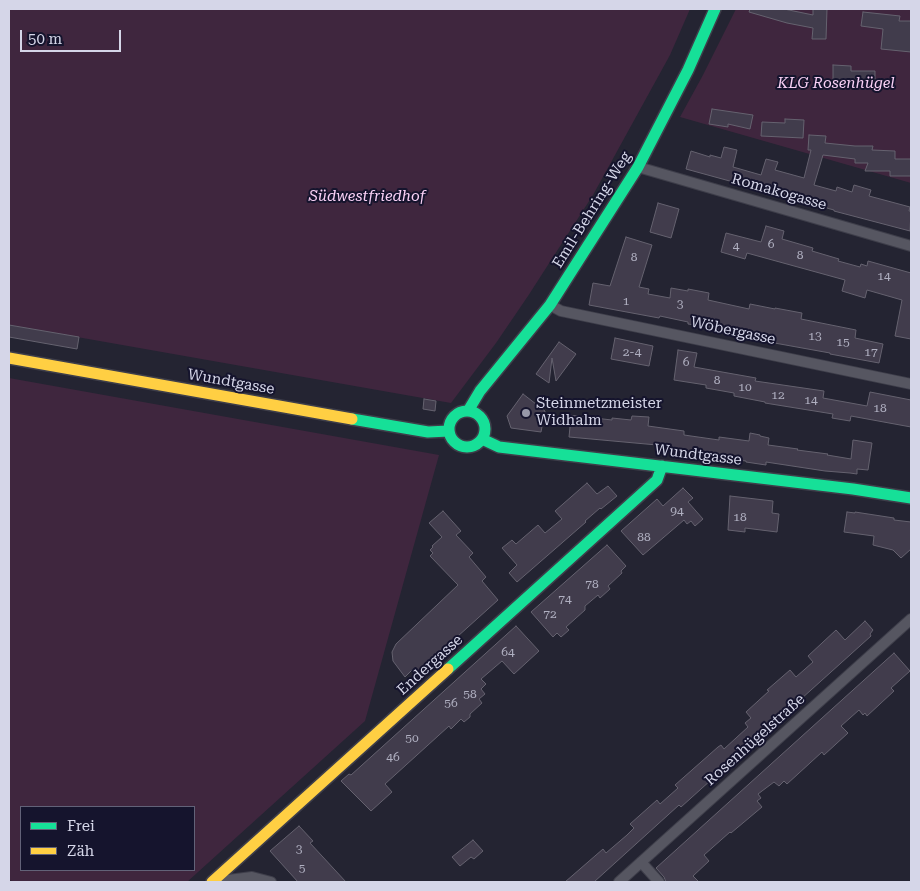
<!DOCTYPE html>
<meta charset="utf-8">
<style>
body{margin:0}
#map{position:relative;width:920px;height:891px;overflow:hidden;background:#242432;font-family:"Roboto Serif",serif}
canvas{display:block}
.frame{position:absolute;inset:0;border:10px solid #d5d6e8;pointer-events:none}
.legend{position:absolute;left:20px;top:806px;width:175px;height:65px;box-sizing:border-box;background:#15142d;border:1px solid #626278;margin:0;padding:6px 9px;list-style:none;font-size:15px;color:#d5d6e8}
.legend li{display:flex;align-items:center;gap:10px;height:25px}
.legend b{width:25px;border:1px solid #626278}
.scale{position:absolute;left:20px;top:30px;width:101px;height:22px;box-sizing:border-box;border:2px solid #d5d6e8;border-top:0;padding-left:6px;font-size:15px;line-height:18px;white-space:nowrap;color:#d5d6e8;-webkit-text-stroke:4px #15142d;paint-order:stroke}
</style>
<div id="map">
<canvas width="920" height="891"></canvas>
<div class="frame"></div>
<ul class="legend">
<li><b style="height:6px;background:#16e098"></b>Frei</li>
<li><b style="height:6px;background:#ffcf43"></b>Zäh</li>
</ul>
<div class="scale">50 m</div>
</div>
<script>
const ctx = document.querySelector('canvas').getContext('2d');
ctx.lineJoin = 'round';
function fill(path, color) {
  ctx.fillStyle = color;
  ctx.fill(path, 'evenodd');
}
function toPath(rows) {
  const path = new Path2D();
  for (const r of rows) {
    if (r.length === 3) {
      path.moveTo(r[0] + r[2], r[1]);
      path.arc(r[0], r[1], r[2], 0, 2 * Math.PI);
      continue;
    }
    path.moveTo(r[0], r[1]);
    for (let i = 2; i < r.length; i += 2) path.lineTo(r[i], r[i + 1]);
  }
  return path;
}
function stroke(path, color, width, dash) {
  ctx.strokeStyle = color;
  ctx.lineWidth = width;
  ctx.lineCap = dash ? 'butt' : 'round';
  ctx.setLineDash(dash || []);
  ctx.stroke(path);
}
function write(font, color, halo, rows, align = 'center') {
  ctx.font = font + ' "Roboto Serif",serif';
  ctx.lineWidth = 4;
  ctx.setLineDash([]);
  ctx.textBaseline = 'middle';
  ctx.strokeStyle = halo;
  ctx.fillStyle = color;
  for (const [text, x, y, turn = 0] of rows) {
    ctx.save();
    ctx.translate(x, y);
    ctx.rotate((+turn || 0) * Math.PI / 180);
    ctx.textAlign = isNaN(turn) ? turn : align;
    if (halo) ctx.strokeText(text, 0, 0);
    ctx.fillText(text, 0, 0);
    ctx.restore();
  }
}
fill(toPath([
 [9,9,690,9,670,55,593,195,528,296,496,343,451,403,9,325],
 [736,9,911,9,911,183,680,117,703,75],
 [9,378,439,455,365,721,187,882,16,882,9,880],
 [21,807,194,807,194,870,21,870]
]), '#3f263e');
const building = toPath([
 [750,9,784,9,813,15,813,9,827,9,826,39,812,39,813,28,787,23,749,12,750,9],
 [863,12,900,16,899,21,911,21,911,52,881,49,883,29,861,26,863,12],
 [833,65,851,66,851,71,875,71,875,88,858,88,858,83,833,82,833,65],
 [712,109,753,115,750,129,728,124,728,127,709,124,712,109],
 [785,119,804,120,803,138,761,136,762,122,785,123,785,119],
 [809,135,826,136,825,143,855,146,873,146,872,150,895,151,895,159,911,159,911,176,890,176,890,171,865,171,868,163,855,163,855,159,823,155,814,185,836,191,837,187,852,192,854,185,871,190,869,196,910,207,909,211,911,211,910,231,834,211,834,210,805,202,806,200,777,192,777,194,686,169,691,151,710,157,710,155,721,158,724,147,737,150,733,167,761,175,766,159,778,162,775,170,804,178,811,150,808,150,809,135],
 [658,203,679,209,671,238,650,232,658,203],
 [766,226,784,231,782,239,813,248,812,251,839,259,838,261,860,267,861,264,867,266,868,261,911,273,911,339,895,336,902,300,867,290,865,298,842,291,845,280,747,253,745,259,721,252,726,233,761,242,766,226],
 [626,237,652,245,639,287,649,289,648,294,670,298,671,288,688,291,688,289,709,293,708,300,749,309,750,304,775,309,775,308,802,313,801,319,856,330,855,338,883,344,879,363,830,354,830,353,769,342,703,326,688,324,688,322,660,316,659,318,589,305,593,283,610,286,626,237],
 [9,325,79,337,77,349,9,337,9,325],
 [615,338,653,346,649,366,611,359,615,338],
 [559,342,576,354,556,381,552,358,549,383,536,374,559,342],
 [678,350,697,353,694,367,756,378,755,381,824,391,823,398,867,406,870,392,911,400,911,427,851,416,850,421,832,418,833,414,765,403,765,402,734,396,734,393,706,388,706,385,674,380,678,350],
 [523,394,545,411,541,432,511,428,507,416,523,394],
 [424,399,436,401,435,411,423,409,424,399],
 [568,415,612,420,612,418,631,420,632,416,649,417,648,426,684,431,684,435,719,440,719,437,749,441,750,433,760,435,760,436,769,438,768,445,798,449,797,450,828,454,827,455,851,459,853,440,872,443,868,470,857,469,857,474,850,473,825,471,766,462,766,465,746,462,746,461,686,454,656,449,657,445,569,437,570,427,555,418,568,415],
 [587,483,597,494,608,486,617,496,601,509,600,508,585,521,586,522,517,582,509,573,517,565,502,548,512,540,516,544,538,525,545,533,562,519,555,511,587,483],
 [683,488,693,498,688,502,703,519,695,526,691,521,687,524,684,520,643,555,621,531,657,499,663,506,683,488],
 [730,496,773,501,772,513,779,514,777,532,745,528,745,532,728,530,730,496],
 [443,511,461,531,456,535,473,553,469,557,486,577,482,581,498,600,417,673,413,669,405,677,393,661,392,652,396,644,458,585,430,556,433,553,430,550,433,547,432,546,442,537,429,523,443,511],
 [847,512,855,513,855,512,894,518,894,520,911,522,911,549,901,558,893,550,873,545,874,536,844,532,847,512],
 [607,545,626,566,621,571,622,573,608,586,610,589,600,598,598,595,585,606,585,610,566,627,569,630,561,637,557,633,553,637,531,612,607,545],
 [865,621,873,630,870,634,871,636,681,807,679,805,594,882,565,882,603,849,606,853,627,835,634,828,630,824,657,800,660,804,678,788,675,785,718,747,721,745,724,749,748,727,745,723,751,718,746,712,769,691,767,690,790,670,796,677,813,662,808,656,836,630,845,640,865,621],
 [516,626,539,651,514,674,502,661,481,679,486,684,481,689,485,694,479,699,482,703,470,714,470,717,464,722,461,719,451,729,449,726,385,784,392,792,371,811,341,781,349,774,351,775,516,626],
 [894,653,910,671,891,688,894,691,867,716,865,713,863,715,859,710,841,726,848,733,824,755,822,752,787,784,784,781,779,786,774,782,758,794,761,798,757,801,762,807,731,833,730,832,704,855,709,861,693,876,699,882,666,882,664,877,656,868,894,653],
 [299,826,313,841,310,843,346,882,298,882,270,851,299,826],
 [473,840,483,851,474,859,471,857,460,866,452,857,473,840]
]);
fill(building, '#413c4c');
stroke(building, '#65626f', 1);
const street = toPath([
 [638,167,911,246],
 [550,305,561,311,911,384],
 [641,862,659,882],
 [213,882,252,877,271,882],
 [619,882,911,619]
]);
const fast = toPath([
 [468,411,480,391,550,305,638,167,688,70,715,9],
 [467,429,18],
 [352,419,428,432,449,431],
 [482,439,499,447,853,489,911,498],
 [448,669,657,480,662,466]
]);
const slow = toPath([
 [9,358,352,419],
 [212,882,448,669]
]);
stroke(street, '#3e3e4a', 12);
stroke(fast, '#3e3e4a', 14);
stroke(slow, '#3e3e4a', 14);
stroke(street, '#565661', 10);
stroke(fast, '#16e098', 11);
stroke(slow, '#ffcf43', 11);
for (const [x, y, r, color] of [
 [526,413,5,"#9798a8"]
]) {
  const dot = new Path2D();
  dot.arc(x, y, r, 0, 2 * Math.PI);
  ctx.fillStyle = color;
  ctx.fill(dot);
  stroke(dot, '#15142d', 2);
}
write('12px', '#b0b0c1', null, [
 ["6",771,244],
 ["4",736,246],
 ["8",800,255],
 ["8",634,257],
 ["14",884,276],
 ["1",626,301],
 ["3",680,304],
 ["13",815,336],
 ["15",843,342],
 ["2-4",632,352],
 ["17",871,352],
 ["6",686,362],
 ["8",717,380],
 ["10",745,387],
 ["12",778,395],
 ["14",811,400],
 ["18",880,408],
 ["94",677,511],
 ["18",740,517],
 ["88",644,537],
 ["78",592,584],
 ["74",565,599],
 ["72",550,614],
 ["64",508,652],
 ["58",470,694],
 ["56",451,703],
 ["50",412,738],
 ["46",393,757],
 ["3",299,849],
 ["5",302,868]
]);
write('italic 15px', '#f9d0f5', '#15142d', [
 ["KLG Rosenhügel",836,84],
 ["Südwestfriedhof",367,197]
]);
write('15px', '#d5d6e8', '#15142d', [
 ["Romakogasse",779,192,16],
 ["Emil-Behring-Weg",592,210,-58],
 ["Wöbergasse",733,331,12],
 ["Wundtgasse",231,382,10],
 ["Wundtgasse",698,455,7],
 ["Endergasse",430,665,-42],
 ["Rosenhügelstraße",755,740,-42]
]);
write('15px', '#d5d6e8', '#15142d', [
 ["Steinmetzmeister",536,404],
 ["Widhalm",536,421]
], 'left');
</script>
